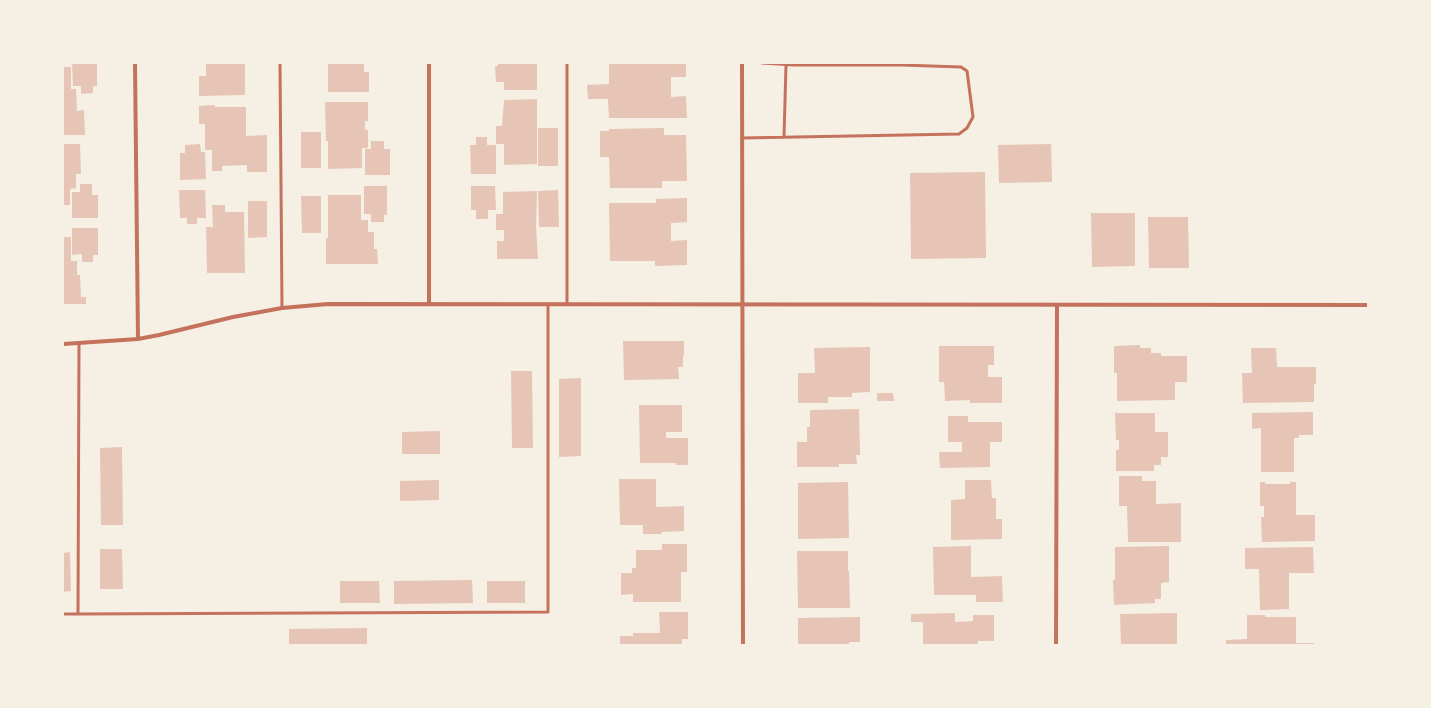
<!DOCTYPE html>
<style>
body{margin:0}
#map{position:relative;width:1431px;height:708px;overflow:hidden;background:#f6efe4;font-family:"Roboto Condensed",sans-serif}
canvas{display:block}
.frame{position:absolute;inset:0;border:64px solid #f6efe4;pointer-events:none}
</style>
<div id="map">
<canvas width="1431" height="708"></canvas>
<div class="frame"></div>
</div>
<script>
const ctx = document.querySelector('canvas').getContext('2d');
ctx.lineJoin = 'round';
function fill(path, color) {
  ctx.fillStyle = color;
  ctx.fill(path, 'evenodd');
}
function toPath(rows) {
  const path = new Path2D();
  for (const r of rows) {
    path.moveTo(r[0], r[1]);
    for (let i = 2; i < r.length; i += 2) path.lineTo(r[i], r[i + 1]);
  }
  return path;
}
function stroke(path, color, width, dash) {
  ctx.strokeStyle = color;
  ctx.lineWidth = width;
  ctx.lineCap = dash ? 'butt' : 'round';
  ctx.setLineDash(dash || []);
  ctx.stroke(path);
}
fill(toPath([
 [72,63,97,63,97,86,93,86,93,93,81,94,81,86,73,86],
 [206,63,245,63,245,95,199,96,199,76,206,76],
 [328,63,364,63,364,72,369,72,369,92,328,92],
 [498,63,537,63,537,90,504,90,504,82,496,82,495,66,498,66],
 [609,63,686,63,686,77,671,77,671,97,686,96,687,118,609,118,608,99,588,99,587,85,609,84],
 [63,67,71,67,71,89,76,89,77,111,84,110,85,135,63,135],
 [537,99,537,164,504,165,504,144,496,144,496,126,502,126,504,100],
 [325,102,368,102,368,121,365,121,365,130,368,130,368,148,362,148,362,168,328,169,328,141,326,141],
 [215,105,215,107,246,107,246,136,267,135,267,172,247,172,247,165,222,166,222,171,212,171,212,150,205,150,205,124,199,124,199,106],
 [538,128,558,128,558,166,538,166],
 [664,128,664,135,686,135,687,181,662,181,662,188,610,188,609,157,600,157,600,131,609,131,609,129],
 [301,132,321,132,321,168,301,168],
 [476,137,487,137,487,145,496,145,496,174,471,174,470,145,476,145],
 [371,141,384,141,384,149,390,149,390,175,365,175,365,149,371,149],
 [63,144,80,144,81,174,76,174,76,188,70,189,70,205,63,205],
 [200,144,201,152,205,152,206,179,180,180,180,153,185,153,185,145],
 [1051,144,1052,182,999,183,998,145],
 [985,172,986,258,911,259,910,173],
 [80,184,92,184,92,195,98,195,98,218,72,218,72,192,80,192],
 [364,186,387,186,387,215,384,215,384,222,371,222,371,214,364,214],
 [471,186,495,186,496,210,488,210,488,219,476,219,476,210,471,210],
 [179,190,205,190,206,218,197,218,197,224,187,224,187,218,180,218],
 [558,190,559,227,539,227,538,191],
 [537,191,536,227,538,259,497,259,497,241,504,241,504,230,496,230,496,214,503,214,503,192],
 [328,195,361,195,361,220,368,220,368,232,374,232,374,249,377,249,378,264,326,264,326,238,328,238],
 [301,196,321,196,321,233,302,233],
 [687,198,687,222,671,223,671,241,687,240,687,265,655,266,655,261,610,261,609,203,656,203,656,199],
 [248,201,267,201,267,237,248,238],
 [212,205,225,205,225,212,244,212,245,273,207,273,206,227,213,227],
 [1091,213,1135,213,1135,266,1092,267],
 [1148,217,1188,217,1189,268,1149,268],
 [72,228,98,228,98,255,93,255,93,262,82,262,82,254,72,255],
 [64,237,71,237,71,261,77,261,77,275,80,275,81,297,86,297,86,304,63,304],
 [623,341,684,341,684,356,683,356,683,367,678,367,679,379,624,380],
 [1140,345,1140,348,1151,348,1151,353,1161,353,1161,356,1187,356,1187,382,1175,382,1175,400,1117,401,1117,373,1114,373,1114,346],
 [939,346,994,346,994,365,988,365,988,376,989,377,1002,377,1002,403,970,403,970,400,945,401,944,382,939,382],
 [870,347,870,392,852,393,852,397,828,397,828,403,798,403,798,373,815,373,814,348],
 [1251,348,1276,348,1277,367,1316,367,1316,384,1314,384,1314,402,1243,403,1242,373,1252,373],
 [511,371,532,371,533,448,512,448],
 [581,378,581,456,559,457,559,379],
 [877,393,893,393,894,401,877,401],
 [639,405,682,405,682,432,666,432,666,438,688,438,688,465,676,465,676,463,640,463],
 [859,409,860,455,856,455,857,464,839,464,839,467,797,467,797,442,807,442,807,427,810,427,810,410],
 [1313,412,1313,435,1299,435,1299,438,1294,438,1294,472,1261,472,1261,428,1252,429,1252,413],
 [1115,413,1155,413,1155,432,1168,432,1168,457,1161,457,1161,465,1154,465,1154,471,1116,471,1116,450,1119,450,1119,440,1116,440],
 [948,416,968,416,968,422,1002,422,1002,442,990,442,990,467,940,468,939,452,962,452,962,442,948,442],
 [440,431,440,454,402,454,402,432],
 [122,447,123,525,101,525,100,448],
 [1119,476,1142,476,1142,481,1156,481,1156,504,1181,503,1181,542,1128,542,1127,506,1119,506],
 [619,479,656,479,656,507,684,506,684,531,661,532,662,534,643,534,643,525,620,525],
 [439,480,439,500,400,501,400,481],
 [965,480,991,480,992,498,996,498,996,519,1002,519,1002,539,951,540,951,500,965,499],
 [848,482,849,538,798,539,798,483],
 [1260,482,1265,482,1265,484,1290,484,1290,482,1296,482,1296,515,1315,515,1315,541,1262,542,1261,517,1264,517,1264,506,1260,506],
 [662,544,687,544,687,572,681,572,681,602,633,602,633,594,621,595,621,573,632,573,632,568,636,568,636,550,662,550],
 [971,546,971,577,1002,576,1003,602,976,602,976,595,934,595,933,547],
 [1169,546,1169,582,1161,583,1161,599,1155,599,1155,603,1114,605,1113,580,1115,580,1115,547],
 [1313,547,1314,573,1289,573,1289,609,1260,610,1259,569,1245,569,1245,548],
 [100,549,122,549,123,589,100,589],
 [797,551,848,551,848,571,849,571,850,608,798,608],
 [70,552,71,591,63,592,63,553],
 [472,580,473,603,394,604,394,581],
 [340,581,379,581,380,603,340,603],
 [487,581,525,581,525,603,487,603],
 [659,612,688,612,688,639,682,639,682,645,620,645,620,636,633,636,633,633,660,633],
 [955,613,955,622,973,621,973,615,994,615,994,641,978,641,978,645,923,645,923,622,911,622,911,614],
 [1177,613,1177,645,1121,645,1120,614],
 [1247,615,1265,615,1265,617,1296,617,1296,643,1314,643,1314,645,1226,645,1226,640,1247,639],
 [860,617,860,642,849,642,849,645,798,645,798,618],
 [367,628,367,645,289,645,289,629]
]), '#e6c5b7');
stroke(toPath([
 [280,63,282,308],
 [784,137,786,65],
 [742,138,959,134,967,128,973,117,967,71,961,67,901,65,794,65,762,63],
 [567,304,567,63],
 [79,343,78,614,548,612,548,304],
 [63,614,78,614]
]), '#c5725c', 3);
stroke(toPath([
 [135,63,138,339],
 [429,63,429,304],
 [742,63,743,645],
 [63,344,138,339,159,335,233,317,282,308,328,304,1368,305],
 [1056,645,1057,305]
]), '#c5725c', 4);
</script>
